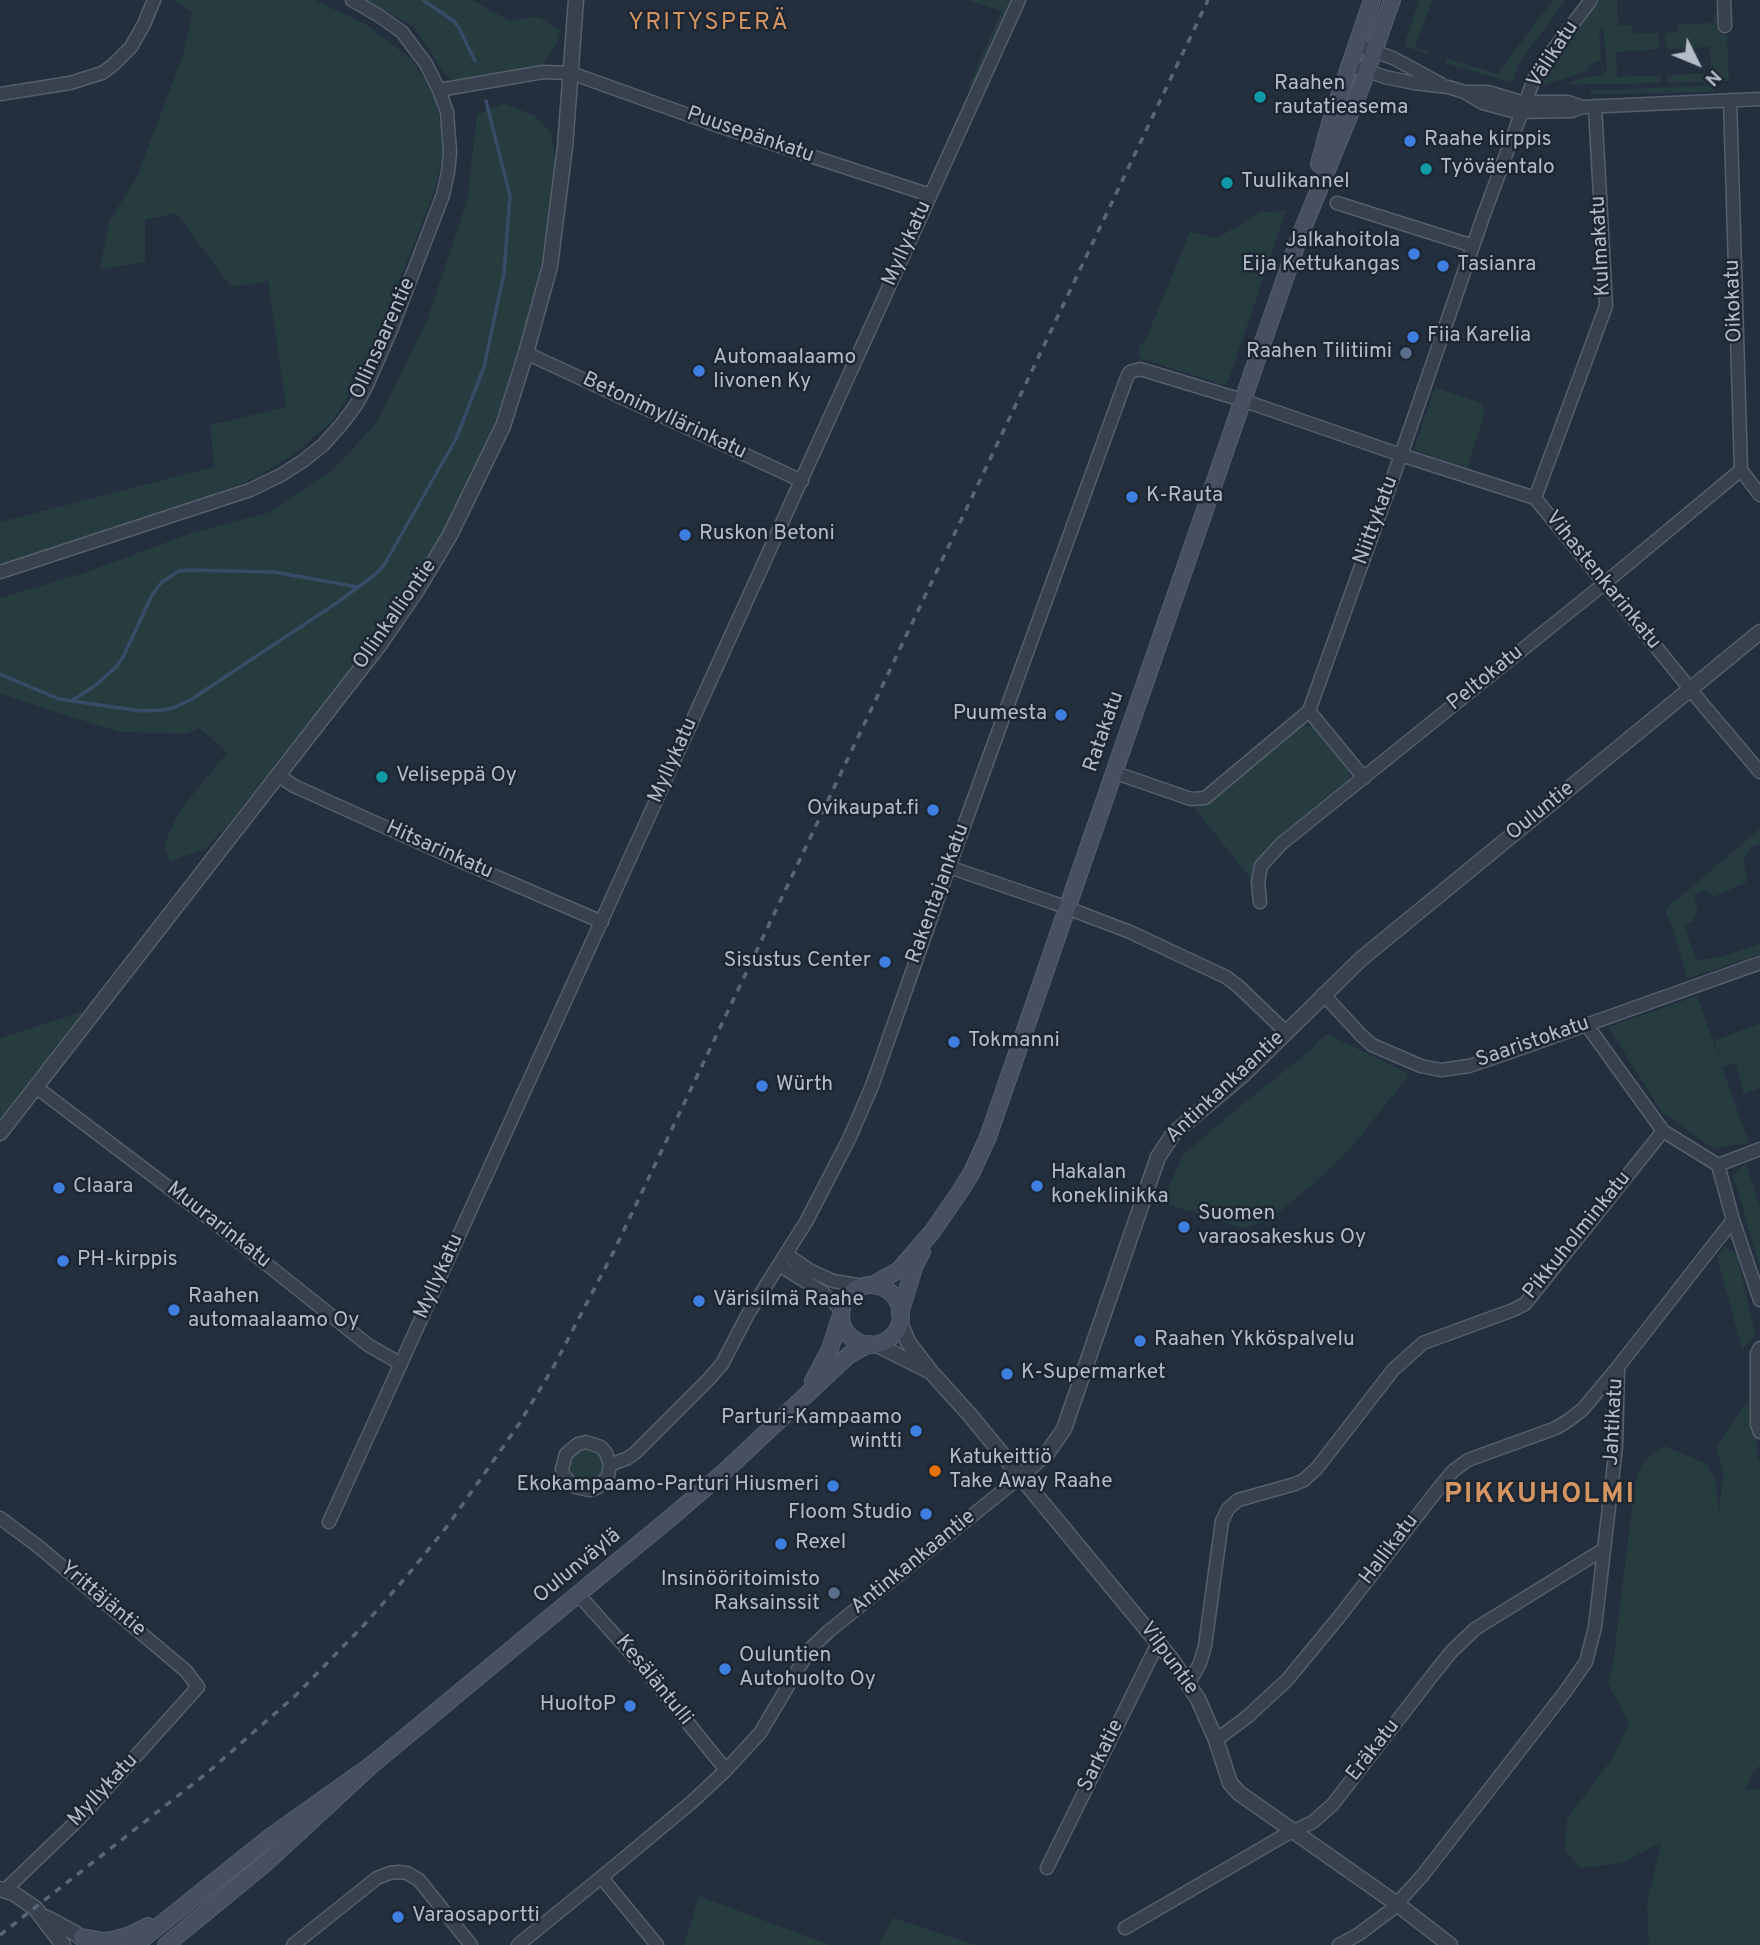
<!DOCTYPE html>
<meta charset="utf-8">
<style>
body{margin:0}
#map{position:relative;width:1760px;height:1945px;overflow:hidden;background:#242f3e;font-family:Overpass,sans-serif}
canvas{display:block}
.north{position:absolute;left:1662px;top:28px;width:70px;height:70px;-webkit-text-stroke:5px #1d2633;paint-order:stroke;rotate:133deg;font-size:19px;font-weight:700;line-height:28px;text-align:center;color:#b4bcc9}
.north::after{content:'';display:block;margin:auto;width:24px;height:32px;background:#b4bcc9;clip-path:polygon(50% 0,100% 100%,50% 72%,0 100%)}
</style>
<div id="map">
<canvas width="1760" height="1945"></canvas>
<div class="north">N</div>
</div>
<script>
const ctx = document.querySelector('canvas').getContext('2d');
ctx.lineJoin = 'round';
function fill(path, color) {
  ctx.fillStyle = color;
  ctx.fill(path, 'evenodd');
}
function toPath(rows) {
  const path = new Path2D();
  for (const r of rows) {
    if (r.length === 3) {
      path.moveTo(r[0] + r[2], r[1]);
      path.arc(r[0], r[1], r[2], 0, 2 * Math.PI);
      continue;
    }
    path.moveTo(r[0], r[1]);
    for (let i = 2; i < r.length; i += 2) path.lineTo(r[i], r[i + 1]);
  }
  return path;
}
function stroke(path, color, width, dash) {
  ctx.strokeStyle = color;
  ctx.lineWidth = width;
  ctx.lineCap = dash ? 'butt' : 'round';
  ctx.setLineDash(dash || []);
  ctx.stroke(path);
}
function write(font, color, halo, rows, align = 'center') {
  ctx.font = font + ' Overpass,sans-serif';
  ctx.lineWidth = 5;
  ctx.setLineDash([]);
  ctx.textBaseline = 'middle';
  ctx.strokeStyle = halo;
  ctx.fillStyle = color;
  for (const [text, x, y, turn = 0] of rows) {
    ctx.save();
    ctx.translate(x, y);
    ctx.rotate((+turn || 0) * Math.PI / 180);
    ctx.textAlign = isNaN(turn) ? turn : align;
    if (halo) ctx.strokeText(text, 0, 0);
    ctx.fillText(text, 0, 0);
    ctx.restore();
  }
}
fill(toPath([
 [173,0,315,0,367,25,411,59,434,94,445,146,435,190,381,328,356,385,333,420,298,451,258,477,213,495,6,565,0,563,0,522,214,467,210,425,286,407,268,281,231,287,176,213,145,220,145,262,100,270,109,221,136,179,184,52,192,12],
 [367,0,472,0,509,20,539,17,559,30,557,44,538,71,463,84,446,76,414,27],
 [967,0,1013,0,972,90,967,89,1002,11],
 [1419,0,1432,0,1415,47,1430,52,1429,55,1407,47,1405,43],
 [1553,0,1566,0,1519,63,1513,83,1445,63,1446,58,1497,74],
 [1601,0,1617,0,1618,26,1632,25,1633,34,1658,33,1660,49,1616,52,1617,77,1661,75,1662,83,1563,85,1584,77,1603,75,1603,73,1607,71,1603,27,1599,28,1601,59,1593,63,1587,71,1540,86,1547,69],
 [1714,13,1718,13,1719,33,1727,35,1729,81,1667,83,1667,75,1711,73,1710,47,1666,49,1665,33,1678,32,1678,24,1714,23],
 [1715,86,1715,92,1590,95,1591,90],
 [504,104,534,115,551,133,558,175,534,300,493,428,427,568,397,611,228,824,204,850,170,861,164,845,176,818,193,794,227,753,200,728,186,734,119,732,0,694,0,598,84,573,189,534,270,512,333,470,377,422,427,321,467,201,477,114],
 [1286,211,1228,382,1224,385,1140,358,1138,346,1145,341,1190,232,1218,238,1260,212],
 [1435,387,1483,404,1484,417,1467,468,1414,450],
 [1301,724,1315,728,1347,769,1350,776,1349,782,1270,846,1253,865,1252,880,1192,805,1207,804],
 [1760,829,1760,844,1752,847,1745,855,1744,865,1747,878,1745,883,1713,897,1706,889,1694,895,1698,912,1693,921,1684,925,1696,961,1720,957,1760,944,1760,954,1687,979,1672,926,1665,912,1665,909],
 [1697,996,1722,1065,1715,1040,1760,1024,1760,1088,1744,1094,1735,1063,1722,1068,1749,1143,1712,1148,1662,1112,1608,1027],
 [85,1011,0,1120,0,1038],
 [1327,1034,1410,1074,1351,1148,1311,1186,1269,1220,1243,1228,1163,1203,1182,1156,1233,1112,1307,1053],
 [1746,1163,1760,1207,1760,1268,1733,1175],
 [1725,1246,1737,1255,1755,1334,1742,1350,1717,1256],
 [1753,1394,1758,1460,1760,1462,1760,1765,1752,1774,1746,1789,1760,1790,1760,1945,1649,1945,1647,1903,1661,1842,1622,1863,1580,1868,1565,1850,1567,1819,1612,1759,1629,1723,1608,1683,1613,1664,1635,1483,1643,1461,1665,1446,1707,1464,1715,1478,1719,1511,1723,1473,1716,1447],
 [586,1466,17],
 [699,1896,830,1945,684,1945],
 [893,1918,976,1945,879,1945]
]), '#263c3f');
stroke(toPath([
 [423,0,454,21,459,28,475,61],
 [0,674,59,699,72,701,141,711,162,710,173,708,192,699,338,602,377,573,384,565,456,439,484,367,504,273,510,196,486,101],
 [73,700,96,685,116,667,123,657,152,595,162,582,179,571,189,570,274,572,358,587]
]), '#394c67', 3.5);
const minor = toPath([
 [1724,0,1725,26],
 [1356,45,1393,58,1441,84],
 [1350,65,1385,77,1414,83,1448,87,1465,92,1488,92,1518,101,1537,102,1568,102,1583,107,1760,99],
 [439,90,543,72,571,73,716,125,930,195],
 [1466,93,1483,103,1516,112,1572,111,1583,107],
 [0,94,70,83,102,73,113,65,131,47,144,24,154,0],
 [1730,100,1741,470,1760,495],
 [1337,203,1473,246],
 [526,353,802,481],
 [1535,498,1606,306,1595,106],
 [0,572,250,490,281,475,303,461,323,445,341,425,356,405,366,387,391,330,443,195,448,172,450,152,447,112,439,90,426,64,402,32,378,15,352,0],
 [1309,711,1364,778],
 [1113,772,1191,799,1205,798,1309,711,1401,455,1483,217,1534,79,1544,62,1591,0],
 [278,775,294,786,467,864,602,922],
 [949,867,1054,903,1130,932,1226,977,1238,986,1286,1032],
 [1260,902,1258,882,1261,866,1281,844,1605,583,1741,470],
 [1323,994,1361,1035,1372,1045,1421,1066,1441,1070,1469,1066,1502,1055,1760,963],
 [1586,1024,1663,1131,1718,1165,1733,1220,1760,1300],
 [36,1087,210,1219,368,1345,401,1364],
 [1718,1165,1760,1149],
 [786,1254,809,1270,833,1281,863,1286],
 [779,1265,821,1291,842,1310],
 [1760,1348,1757,1353,1757,1424,1760,1432],
 [610,1465,606,1453,601,1447,586,1442,578,1444,566,1454,562,1469,564,1476,575,1487,590,1490,597,1488,608,1476,610,1465,628,1458,635,1453,709,1379,722,1364,748,1314,806,1222,849,1139,872,1086,949,867,1127,377,1130,372,1140,369,1242,400,1401,455,1535,498,1704,706,1760,772],
 [0,1518,39,1547,186,1671,198,1687,81,1817,5,1890],
 [329,1522,1019,0],
 [578,1594,637,1660,726,1770],
 [1189,1683,1200,1663,1205,1646,1222,1521,1228,1509,1238,1500,1295,1484,1304,1480,1317,1468,1393,1370,1423,1343,1513,1310,1525,1304,1663,1131],
 [1216,1740,1247,1717,1287,1680,1339,1617,1438,1489,1453,1471,1468,1460,1556,1428,1569,1420,1583,1409,1618,1367],
 [1047,1868,1158,1643],
 [602,1878,657,1945],
 [1125,1928,1285,1835,1313,1822,1333,1804,1435,1672,1452,1651,1475,1629,1604,1549],
 [293,1945,377,1878,390,1873,399,1872,407,1873,419,1880,471,1945],
 [518,1945,609,1871,693,1801,726,1770,760,1733,810,1649,829,1631,1020,1477],
 [1339,1945,1359,1934,1391,1910,1422,1876,1565,1692,1586,1662,1595,1627,1616,1447,1618,1367,1733,1220]
]);
const tertiary = toPath([
 [0,1133,380,644,417,590,450,535,503,426,526,353,550,266,565,147,576,0],
 [900,1322,908,1342,931,1372,969,1414,1172,1660,1198,1699,1216,1740,1230,1783,1239,1793,1397,1904,1450,1945],
 [875,1344,927,1370],
 [1020,1477,1048,1452,1064,1429,1158,1157,1174,1133,1244,1074,1361,959,1760,632],
 [0,1889,13,1893,35,1908,63,1945],
 [47,1918,75,1933,89,1944]
]);
const secondary = toPath([
 [1319,164,1330,123,1372,0],
 [872,1285,899,1270,932,1232,961,1190,972,1172,988,1137,1299,238,1363,82,1392,0],
 [871,1315,30],
 [900,1313,915,1265,922,1252],
 [813,1381,830,1349,841,1315],
 [374,1763,675,1514,724,1472,849,1355,869,1344],
 [82,1937,104,1941,113,1940,130,1935,148,1926],
 [135,1945,270,1837,374,1763,267,1862,166,1945]
]);
stroke(minor, '#565f6c', 15);
stroke(tertiary, '#565f6c', 17);
stroke(secondary, '#565f6c', 18);
stroke(minor, '#38414e', 12);
stroke(tertiary, '#38414e', 14);
stroke(secondary, '#465061', 16);
stroke(toPath([
 [0,1935,207,1773,296,1695,364,1625,407,1576,449,1524,519,1424,554,1366,614,1251,1208,0]
]), '#5a6575', 3.5, [7, 7]);
for (const [x, y, r, color] of [
 [1260,97,7,"#0f9aa8"],
 [1410,141,7,"#3f7fe0"],
 [1426,169,7,"#0f9aa8"],
 [1227,183,7,"#0f9aa8"],
 [1414,254,7,"#3f7fe0"],
 [1443,266,7,"#3f7fe0"],
 [1413,337,7,"#3f7fe0"],
 [1406,353,7,"#5c6f8a"],
 [699,371,7,"#3f7fe0"],
 [1132,497,7,"#3f7fe0"],
 [685,535,7,"#3f7fe0"],
 [1061,715,7,"#3f7fe0"],
 [382,777,7,"#0f9aa8"],
 [933,810,7,"#3f7fe0"],
 [885,962,7,"#3f7fe0"],
 [954,1042,7,"#3f7fe0"],
 [762,1086,7,"#3f7fe0"],
 [1037,1186,7,"#3f7fe0"],
 [59,1188,7,"#3f7fe0"],
 [1184,1227,7,"#3f7fe0"],
 [63,1261,7,"#3f7fe0"],
 [699,1301,7,"#3f7fe0"],
 [174,1310,7,"#3f7fe0"],
 [1140,1341,7,"#3f7fe0"],
 [1007,1374,7,"#3f7fe0"],
 [916,1431,7,"#3f7fe0"],
 [935,1471,7,"#e8710a"],
 [833,1486,7,"#3f7fe0"],
 [926,1514,7,"#3f7fe0"],
 [781,1544,7,"#3f7fe0"],
 [834,1593,7,"#5c6f8a"],
 [725,1669,7,"#3f7fe0"],
 [630,1706,7,"#3f7fe0"],
 [398,1917,7,"#3f7fe0"]
]) {
  const dot = new Path2D();
  dot.arc(x, y, r, 0, 2 * Math.PI);
  ctx.fillStyle = color;
  ctx.fill(dot);
  stroke(dot, '#1d2633', 2.5);
}
write('21px', '#b4bcc9', '#1d2633', [
 ["Välikatu",1554,55,-57],
 ["Puusepänkatu",750,136,19],
 ["Myllykatu",908,244,-66],
 ["Kulmakatu",1602,246,-93],
 ["Oikokatu",1735,301,-92],
 ["Ollinsaarentie",384,339,-66],
 ["Betonimyllärinkatu",664,417,25],
 ["Niittykatu",1377,521,-70],
 ["Vihastenkarinkatu",1602,581,51],
 ["Ollinkalliontie",396,615,-55],
 ["Peltokatu",1486,679,-39],
 ["Ratakatu",1105,732,-71],
 ["Myllykatu",674,761,-66],
 ["Ouluntie",1541,812,-39],
 ["Hitsarinkatu",439,851,24],
 ["Rakentajankatu",939,894,-70],
 ["Saaristokatu",1533,1043,-19],
 ["Antinkankaantie",1226,1088,-43],
 ["Muurarinkatu",218,1226,38],
 ["Pikkuholminkatu",1578,1236,-51],
 ["Myllykatu",440,1277,-66],
 ["Jahtikatu",1615,1422,-87],
 ["Hallikatu",1390,1550,-53],
 ["Antinkankaantie",914,1563,-39],
 ["Oulunväylä",578,1567,-39],
 ["Yrittäjäntie",102,1600,40],
 ["Vilpuntie",1168,1659,54],
 ["Kesäläntulli",653,1681,51],
 ["Eräkatu",1374,1751,-52],
 ["Sarkatie",1102,1756,-64],
 ["Myllykatu",104,1791,-47]
]);
write('21px', '#b4bcc9', '#1d2633', [
 ["Raahen",1274,85],
 ["rautatieasema",1274,109],
 ["Raahe kirppis",1424,141],
 ["Työväentalo",1440,169],
 ["Tuulikannel",1241,183],
 ["Jalkahoitola",1400,242,"right"],
 ["Eija Kettukangas",1400,266,"right"],
 ["Tasianra",1457,266],
 ["Fiia Karelia",1427,337],
 ["Raahen Tilitiimi",1392,353,"right"],
 ["Automaalaamo",713,359],
 ["Iivonen Ky",713,383],
 ["K-Rauta",1146,497],
 ["Ruskon Betoni",699,535],
 ["Puumesta",1047,715,"right"],
 ["Veliseppä Oy",396,777],
 ["Ovikaupat.fi",919,810,"right"],
 ["Sisustus Center",871,962,"right"],
 ["Tokmanni",968,1042],
 ["Würth",776,1086],
 ["Hakalan",1051,1174],
 ["koneklinikka",1051,1198],
 ["Claara",73,1188],
 ["Suomen",1198,1215],
 ["varaosakeskus Oy",1198,1239],
 ["PH-kirppis",77,1261],
 ["Raahen",188,1298],
 ["automaalaamo Oy",188,1322],
 ["Värisilmä Raahe",713,1301],
 ["Raahen Ykköspalvelu",1154,1341],
 ["K-Supermarket",1021,1374],
 ["Parturi-Kampaamo",902,1419,"right"],
 ["wintti",902,1443,"right"],
 ["Katukeittiö",949,1459],
 ["Take Away Raahe",949,1483],
 ["Ekokampaamo-Parturi Hiusmeri",819,1486,"right"],
 ["Floom Studio",912,1514,"right"],
 ["Rexel",795,1544],
 ["Insinööritoimisto",820,1581,"right"],
 ["Raksainssit",820,1605,"right"],
 ["Ouluntien",739,1657],
 ["Autohuolto Oy",739,1681],
 ["HuoltoP",616,1706,"right"],
 ["Varaosaportti",412,1917]
], 'left');
ctx.letterSpacing = '2px';
write('24px', '#d59563', '#1d2633', [
 ["YRITYSPERÄ",709,24]
]);
ctx.letterSpacing = '0px';
ctx.letterSpacing = '2px';
write('bold 28px', '#d59563', '#1d2633', [
 ["PIKKUHOLMI",1540,1496]
]);
ctx.letterSpacing = '0px';
</script>
